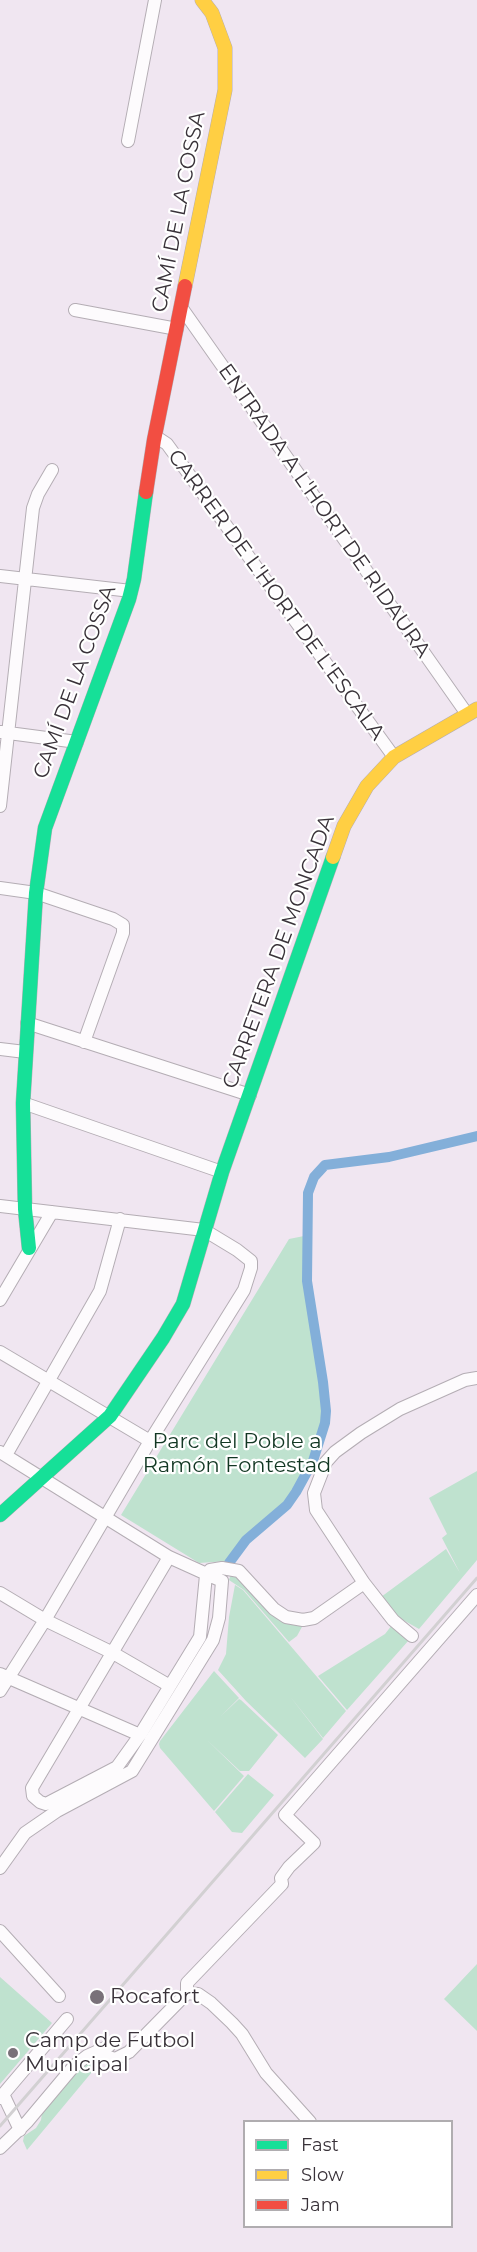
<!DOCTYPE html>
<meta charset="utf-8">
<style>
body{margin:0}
#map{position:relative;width:477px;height:2252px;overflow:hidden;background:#f0e6f1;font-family:Montserrat,sans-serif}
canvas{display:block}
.legend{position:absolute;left:243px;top:2120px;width:210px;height:108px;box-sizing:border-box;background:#fff;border:2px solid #b0adb0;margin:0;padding:8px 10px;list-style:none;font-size:18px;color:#393239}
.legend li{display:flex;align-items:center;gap:12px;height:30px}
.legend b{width:30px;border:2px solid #b0adb0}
</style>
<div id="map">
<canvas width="477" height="2252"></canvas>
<ul class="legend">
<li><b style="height:8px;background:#16e098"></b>Fast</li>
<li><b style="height:8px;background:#ffcf43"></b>Slow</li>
<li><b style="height:8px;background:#f24e42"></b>Jam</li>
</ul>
</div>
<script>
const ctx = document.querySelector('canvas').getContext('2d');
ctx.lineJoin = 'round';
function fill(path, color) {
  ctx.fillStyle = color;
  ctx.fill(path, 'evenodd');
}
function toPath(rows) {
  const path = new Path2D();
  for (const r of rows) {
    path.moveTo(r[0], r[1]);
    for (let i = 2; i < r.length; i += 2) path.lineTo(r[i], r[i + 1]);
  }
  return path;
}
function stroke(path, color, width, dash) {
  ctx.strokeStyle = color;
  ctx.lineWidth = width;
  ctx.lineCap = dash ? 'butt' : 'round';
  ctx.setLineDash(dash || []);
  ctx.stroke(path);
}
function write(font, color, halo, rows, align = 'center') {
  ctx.font = font + ' Montserrat,sans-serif';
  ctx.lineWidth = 4.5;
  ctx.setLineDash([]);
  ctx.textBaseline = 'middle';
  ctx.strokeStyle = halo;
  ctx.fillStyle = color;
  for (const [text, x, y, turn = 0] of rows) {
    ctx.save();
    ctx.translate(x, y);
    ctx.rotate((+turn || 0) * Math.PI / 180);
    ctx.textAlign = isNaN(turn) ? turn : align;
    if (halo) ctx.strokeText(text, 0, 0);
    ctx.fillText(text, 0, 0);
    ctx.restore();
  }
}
fill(toPath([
 [304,1236,303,1279,324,1411,315,1449,295,1490,284,1504,245,1538,228,1561,199,1563,121,1515,289,1239],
 [477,1471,477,1560,419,1629,396,1616,381,1597,446,1549,460,1573,442,1538,447,1534,429,1498],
 [231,1574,238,1577,303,1625,297,1636,289,1642,244,1590,229,1580],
 [235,1585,243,1590,346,1711,323,1738,289,1695,323,1739,305,1758,246,1701,218,1670,226,1654,229,1617],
 [392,1625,409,1640,347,1710,318,1676,385,1634],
 [214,1671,239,1698,221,1716,239,1699,241,1700,278,1735,249,1771,240,1771,207,1740,244,1776,214,1811,160,1748,159,1744,160,1741],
 [248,1774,274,1795,242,1833,232,1832,215,1812],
 [477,1964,477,2031,444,1999],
 [0,1977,52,2023,0,2084],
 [95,2058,102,2060,27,2150,23,2141,24,2136,36,2128,41,2120,42,2113,83,2064]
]), '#bfe2cf');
stroke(toPath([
 [229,1563,246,1540,287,1505,296,1492,313,1461,325,1423,326,1411,323,1382,307,1281,308,1193,314,1177,325,1165,389,1157,477,1136]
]), '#83afd9', 10);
const street = toPath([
 [128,141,155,0],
 [181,307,467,714],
 [75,310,177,329],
 [155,436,167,444,394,757],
 [0,576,131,591],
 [1,732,77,742],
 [0,806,33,508,38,494,52,470],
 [0,888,36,893,113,919,123,925,123,933,84,1042],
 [27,1023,250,1095],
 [0,1049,25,1052],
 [23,1103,222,1172],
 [0,1206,204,1230,237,1250,251,1261,251,1268,244,1290,150,1441,45,1620,0,1691],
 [0,1300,52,1212],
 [0,1352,150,1441],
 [0,1452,169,1557,222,1581,219,1618,213,1640,132,1771,57,1811,25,1833,0,1868],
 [6,1455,100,1291,120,1219],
 [169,1557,32,1788,33,1796,40,1802,46,1804,117,1767,140,1735,200,1637,206,1575],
 [206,1575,210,1570,222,1568,239,1571,274,1609,286,1617,303,1620,314,1618,364,1583],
 [0,1593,45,1620,113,1653,170,1686],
 [412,1636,393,1620,364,1583,316,1510,314,1493,326,1462,335,1452,361,1433,400,1409,465,1380,477,1378],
 [0,1674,140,1735],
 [0,1931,59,1996],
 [187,1993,198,1994,211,2003,232,2023,242,2034,266,2073,310,2122],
 [96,2053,115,2059,129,2052,187,1993,187,1983,282,1884,281,1878,289,1867,314,1843,285,1815,477,1595],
 [3,2094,20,2130],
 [0,2098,67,2019],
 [0,2148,27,2122,74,2066,87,2056,109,2046]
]);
const fast = toPath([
 [29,1248,25,1209,23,1103,36,893,45,828,129,599,134,579,146,492],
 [0,1515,110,1416,163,1338,183,1304,222,1172,333,857]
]);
const slow = toPath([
 [185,286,225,90,225,48,212,13,202,0],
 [333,857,344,826,367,786,394,757,477,709]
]);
const jam = toPath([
 [146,492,154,440,185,286]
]);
stroke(street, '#b4adb4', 14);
stroke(fast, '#b4adb4', 15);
stroke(slow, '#b4adb4', 15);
stroke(jam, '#b4adb4', 15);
stroke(street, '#fdfbfd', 12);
stroke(fast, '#16e098', 14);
stroke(slow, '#ffcf43', 14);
stroke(jam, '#f24e42', 14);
stroke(toPath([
 [0,2126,477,1578]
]), '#d2d0d2', 3);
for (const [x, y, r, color] of [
 [97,1997,8,"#797179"],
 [13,2053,6,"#797179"]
]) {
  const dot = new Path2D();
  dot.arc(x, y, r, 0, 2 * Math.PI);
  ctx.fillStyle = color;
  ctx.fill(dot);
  stroke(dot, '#fff', 2);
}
write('21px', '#393239', '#fff', [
 ["CAMÍ DE LA COSSA",179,212,-79],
 ["ENTRADA A L'HORT DE RIDAURA",324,511,55],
 ["CARRER DE L'HORT DE L'ESCALA",276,595,54],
 ["CAMÍ DE LA COSSA",75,682,-70],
 ["CARRETERA DE MONCADA",279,952,-70]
]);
write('21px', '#123723', '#fff', [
 ["Parc del Poble a",237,1442],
 ["Ramón Fontestad",237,1466]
]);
write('21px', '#393239', '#fff', [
 ["Rocafort",110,1997],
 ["Camp de Futbol",25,2041],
 ["Municipal",25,2065]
], 'left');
</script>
